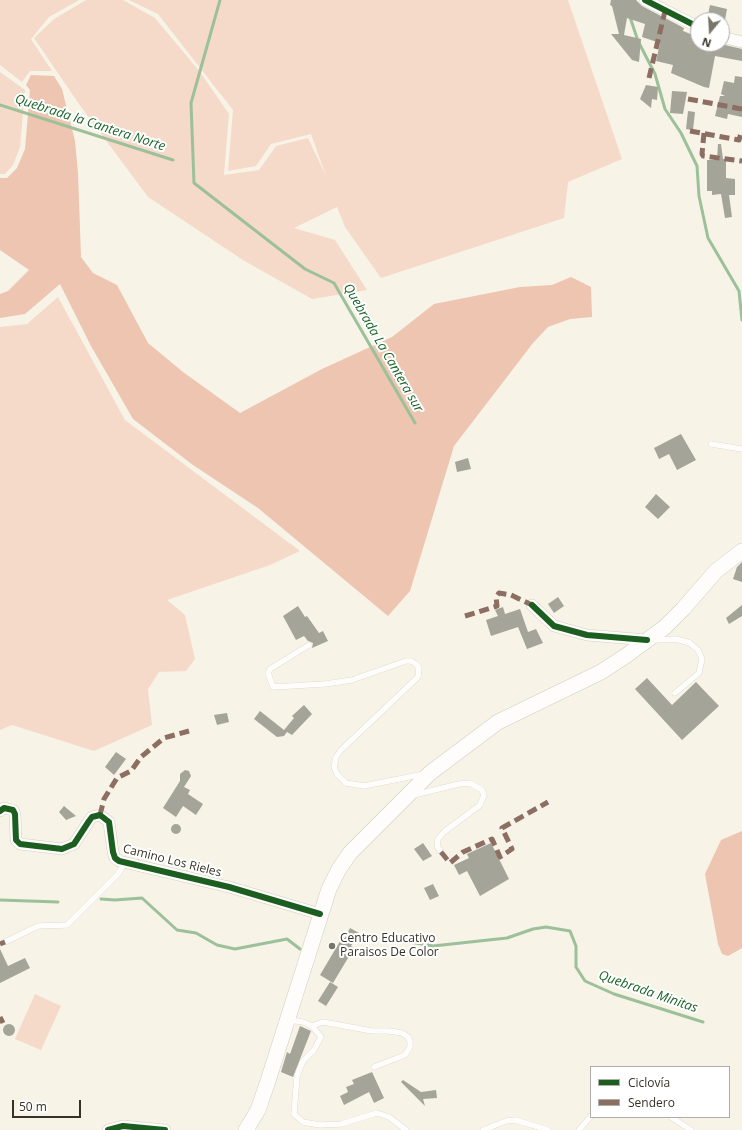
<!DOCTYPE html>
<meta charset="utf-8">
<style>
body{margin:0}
#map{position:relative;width:742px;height:1130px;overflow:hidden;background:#f7f3e6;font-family:"Open Sans",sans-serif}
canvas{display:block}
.legend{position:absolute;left:590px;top:1066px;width:140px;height:52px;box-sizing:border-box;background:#fff;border:1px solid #aeada8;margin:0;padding:5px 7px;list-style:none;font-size:12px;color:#353226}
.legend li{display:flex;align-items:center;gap:8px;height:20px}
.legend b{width:20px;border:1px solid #aeada8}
.north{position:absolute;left:690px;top:12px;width:40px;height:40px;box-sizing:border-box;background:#fff;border:1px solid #aeada8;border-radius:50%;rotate:198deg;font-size:11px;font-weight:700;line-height:16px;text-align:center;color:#353226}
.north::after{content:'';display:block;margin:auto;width:14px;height:18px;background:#797669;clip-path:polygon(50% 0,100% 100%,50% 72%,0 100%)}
.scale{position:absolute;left:12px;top:1100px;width:69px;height:18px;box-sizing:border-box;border:2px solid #353226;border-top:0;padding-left:5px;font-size:12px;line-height:14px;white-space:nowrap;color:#353226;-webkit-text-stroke:3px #fff;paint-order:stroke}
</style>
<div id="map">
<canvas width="742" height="1130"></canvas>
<ul class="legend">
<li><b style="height:5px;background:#1b5e20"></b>Ciclovía</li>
<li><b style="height:5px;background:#8d6e63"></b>Sendero</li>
</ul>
<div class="north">N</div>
<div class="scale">50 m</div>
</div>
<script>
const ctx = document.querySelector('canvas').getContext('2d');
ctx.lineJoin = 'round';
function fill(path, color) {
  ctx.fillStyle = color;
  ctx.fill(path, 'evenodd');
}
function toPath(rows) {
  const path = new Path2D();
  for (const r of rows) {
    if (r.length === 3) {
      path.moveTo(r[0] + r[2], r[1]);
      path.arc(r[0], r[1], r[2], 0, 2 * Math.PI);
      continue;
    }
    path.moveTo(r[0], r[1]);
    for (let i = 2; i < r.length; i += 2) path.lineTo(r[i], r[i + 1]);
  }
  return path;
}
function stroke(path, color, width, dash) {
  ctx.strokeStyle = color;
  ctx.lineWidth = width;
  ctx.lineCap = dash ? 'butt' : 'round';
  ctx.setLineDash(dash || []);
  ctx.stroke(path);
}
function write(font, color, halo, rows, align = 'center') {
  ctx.font = font + ' "Open Sans",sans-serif';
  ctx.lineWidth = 4;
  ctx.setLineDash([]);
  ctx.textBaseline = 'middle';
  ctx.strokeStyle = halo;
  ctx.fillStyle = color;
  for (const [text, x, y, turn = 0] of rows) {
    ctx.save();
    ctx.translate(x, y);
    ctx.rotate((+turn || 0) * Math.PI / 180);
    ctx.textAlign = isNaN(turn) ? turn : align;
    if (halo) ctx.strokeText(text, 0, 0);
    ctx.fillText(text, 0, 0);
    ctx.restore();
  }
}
fill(toPath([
 [0,0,79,0,49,17,31,39,52,71,30,71,22,82,0,65],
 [86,0,123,0,155,18,200,72,229,114,224,175,259,170,276,146,308,138,326,176,311,134,271,144,256,166,228,171,233,110,158,14,129,0,568,0,622,159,568,182,564,218,381,278,345,227,337,207,294,228,335,240,367,290,312,299,243,260,148,197,79,104,34,38,54,19],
 [0,72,25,90,20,147,13,165,5,174,0,174],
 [58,297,125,420,300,551,270,565,167,600,185,615,195,659,186,671,159,672,148,689,152,725,94,751,12,725,0,730,0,327,27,324],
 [35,994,61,1006,41,1050,15,1039]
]), '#f5dac9');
fill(toPath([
 [31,75,54,76,62,89,75,141,78,173,81,257,93,273,117,285,148,343,183,372,240,413,322,369,392,337,434,304,520,287,552,285,571,277,591,287,592,317,570,319,548,327,533,343,454,446,410,591,388,616,258,508,193,465,133,419,91,346,60,284,25,314,0,318,0,294,8,291,29,270,0,250,0,178,7,178,17,168,25,149,30,90,26,85],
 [742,831,742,948,728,956,722,954,718,944,705,874,721,840]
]), '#edc5b0');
stroke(toPath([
 [220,0,191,103,194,183,305,269,334,283,415,423],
 [630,17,638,41,655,74,665,109,681,133,697,166,699,196,708,238,739,291,742,320],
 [0,105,173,160],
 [101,899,115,900,142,898,177,930,196,933,217,945,235,949,287,939,300,949],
 [0,900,58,902],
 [388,938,433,946,507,938,533,929,546,927,570,931,576,946,576,967,585,981,614,994,703,1022]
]), '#9cc09a', 3);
fill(toPath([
 [611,0,636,0,642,6,684,28,683,31,698,37,698,44,721,44,742,49,742,61,715,56,709,88,704,87,671,73,673,65,656,61,660,43,642,37,645,24,627,18,624,35,641,39,639,62,632,60,611,34,619,34,612,6,610,5],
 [710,5,727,9,725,20,707,20],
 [735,76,742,77,742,117,728,114,727,119,715,116,720,96,725,96,721,94,724,81,734,83],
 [646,85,658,87,657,100,652,99,651,108,640,99],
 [672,91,687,92,683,114,670,113],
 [688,111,695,112,693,130,686,129],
 [718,144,721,144,723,159,726,159,726,178,735,179,735,195,729,195,732,217,725,218,721,194,712,195,712,191,707,191,707,160,717,160],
 [681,434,696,460,677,470,669,454,659,459,654,448],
 [468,458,471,469,457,472,455,462],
 [656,494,670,507,658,519,645,507],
 [742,562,742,582,733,579,737,567],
 [558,597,564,606,554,613,548,604],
 [742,605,742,616,729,624,726,618],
 [298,606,305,617,307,616,319,633,323,631,328,641,312,648,313,643,308,641,304,636,296,640,283,616],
 [503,607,505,614,520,609,528,632,536,629,543,643,527,649,518,627,491,636,486,620,498,616,495,610],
 [647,678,672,705,696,682,719,706,682,740,635,689],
 [304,705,312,714,292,735,287,732,284,736,277,737,254,719,260,711,284,730,294,718,292,716],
 [227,713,229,722,217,725,214,715],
 [116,752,126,759,114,775,105,767],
 [185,770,189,771,191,776,184,787,190,790,188,794,203,804,196,815,183,806,176,817,163,808,180,781,180,774],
 [64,806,76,816,66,820,59,812],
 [176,829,5],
 [423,843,432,856,423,861,414,849],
 [491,843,509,879,480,896,467,871,459,875,454,865,469,858,467,854],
 [433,884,439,896,430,900,424,888],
 [350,928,359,933,351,946,354,948,333,983,320,975,342,938,345,938],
 [0,949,8,966,25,958,30,968,0,983],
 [330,982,338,987,326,1006,318,1001],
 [9,1030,6],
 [300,1026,311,1031,293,1077,281,1072,287,1052,290,1054],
 [372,1072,384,1098,374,1103,369,1092,344,1105,340,1096,348,1092,346,1087,354,1084,352,1080],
 [403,1080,421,1092,436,1090,437,1098,423,1099,425,1106,401,1082]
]), '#a4a499');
const lane = toPath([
 [711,444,742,449],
 [653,640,676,639,690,643,698,650,702,659,699,673,675,693],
 [309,645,270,669,268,673,273,687,325,684,352,680,406,661,411,661,416,664,419,668,418,677,341,750,336,757,334,767,337,774,346,783,364,786,424,774],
 [414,795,459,784,470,783,482,790,484,795,480,805,444,832,438,839,437,846,441,852],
 [5,942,38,926,67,925,118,874,125,862],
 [289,1020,303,1022,312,1026,323,1022,372,1031,389,1031,402,1033,408,1037,410,1041,410,1047,405,1055,374,1067],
 [312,1026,321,1037,314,1050,303,1061,297,1076,294,1114,303,1122,320,1125,341,1124,377,1113,389,1117,406,1130],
 [671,1117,691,1130],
 [483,1130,506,1121,515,1120,548,1130],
 [579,1130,591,1116]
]);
const street = toPath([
 [645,0,698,27],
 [722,37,742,42],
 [532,605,554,626,587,635,647,640],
 [0,811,4,808,13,810,15,814,16,840,20,844,62,849,74,844,89,821,92,817,100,815,109,822,113,852,115,858,119,861,229,887,320,914],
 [108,1130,123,1126,165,1130]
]);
const secondary = toPath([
 [246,1130,258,1110,267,1084,329,889,339,869,350,853,430,773,498,722,601,672,627,655,665,627,683,609,716,571,742,551]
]);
stroke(lane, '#d1cec2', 6);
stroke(street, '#d1cec2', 12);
stroke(secondary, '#d1cec2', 16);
stroke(lane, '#fefdfb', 5.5);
stroke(street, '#fefdfb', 11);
stroke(secondary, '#fefdfb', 15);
stroke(toPath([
 [649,78,665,11],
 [688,99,742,109],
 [690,131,739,140,741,133],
 [704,133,702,154,703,156,742,161],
 [465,616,497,606,496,597,499,593,511,595,532,605],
 [100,815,104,799,117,778,131,771,141,757,164,738,189,731],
 [441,852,450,863,463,852,492,839,500,857,512,849,502,828,548,802],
 [0,944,5,942],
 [0,1017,3,1023]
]), '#8d6e63', 5, [10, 5]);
stroke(toPath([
 [645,0,698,27],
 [532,605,554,626,587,635,647,640],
 [0,811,4,808,13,810,15,814,16,840,20,844,62,849,74,844,89,821,92,817,100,815,109,822,113,852,115,858,119,861,229,887,320,914],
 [108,1130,123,1126,165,1130]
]), '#1b5e20', 6);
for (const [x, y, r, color] of [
 [332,946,4,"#797669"]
]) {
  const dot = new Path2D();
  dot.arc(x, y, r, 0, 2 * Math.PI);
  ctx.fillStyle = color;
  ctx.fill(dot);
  stroke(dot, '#fff', 1.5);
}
write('12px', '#353226', '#fff', [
 ["Camino Los Rieles",172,861,14]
]);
write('12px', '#353226', '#fff', [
 ["Centro Educativo",340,939],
 ["Paraisos De Color",340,953]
], 'left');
write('italic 13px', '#186526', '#fff', [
 ["Quebrada la Cantera Norte",90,123,18],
 ["Quebrada La Cantera sur",383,348,60],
 ["Quebrada Minitas",648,992,19]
]);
</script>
